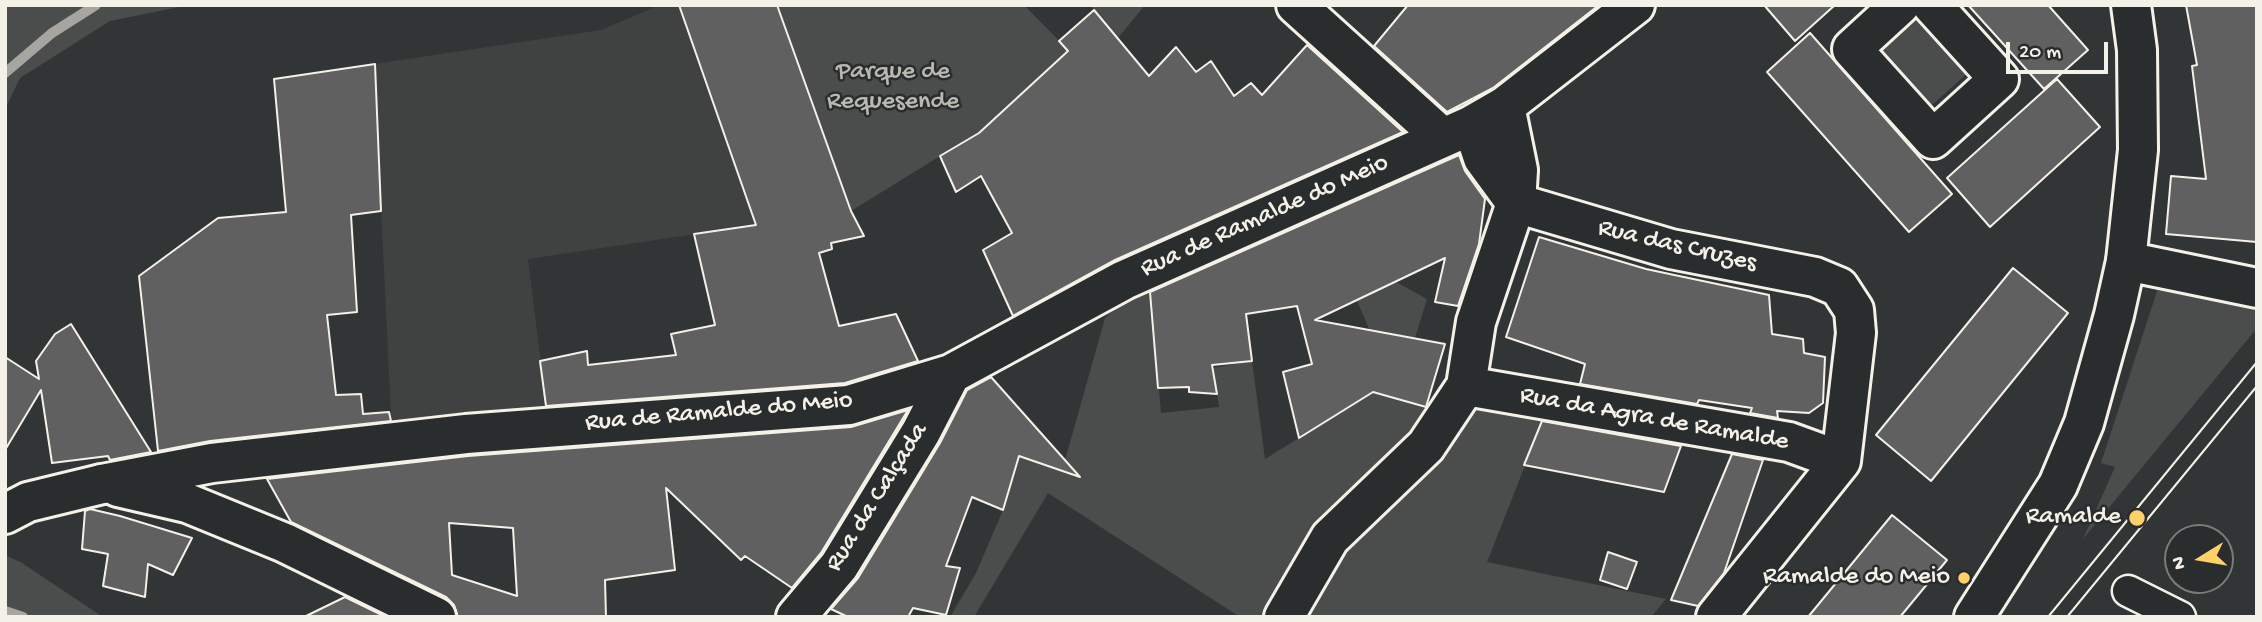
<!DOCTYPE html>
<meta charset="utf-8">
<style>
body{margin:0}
#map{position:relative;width:2262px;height:622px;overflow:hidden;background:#323535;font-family:"Gochi Hand",sans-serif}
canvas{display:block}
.frame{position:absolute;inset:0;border:7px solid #f4f1e8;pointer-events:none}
.north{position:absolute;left:2164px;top:524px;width:70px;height:70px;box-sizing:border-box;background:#2a2d2e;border:2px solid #7b7b78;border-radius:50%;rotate:259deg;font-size:19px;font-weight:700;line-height:28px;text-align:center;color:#f4f1e8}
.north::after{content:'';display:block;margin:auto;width:24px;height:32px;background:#ffd166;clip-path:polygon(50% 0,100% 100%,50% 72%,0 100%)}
.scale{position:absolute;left:2006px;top:42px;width:102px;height:32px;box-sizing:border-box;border:4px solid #f4f1e8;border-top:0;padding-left:9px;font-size:21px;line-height:24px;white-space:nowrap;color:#f4f1e8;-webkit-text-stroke:5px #2a2d2e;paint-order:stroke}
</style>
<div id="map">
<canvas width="2262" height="622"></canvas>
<div class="frame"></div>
<div class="north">N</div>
<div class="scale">20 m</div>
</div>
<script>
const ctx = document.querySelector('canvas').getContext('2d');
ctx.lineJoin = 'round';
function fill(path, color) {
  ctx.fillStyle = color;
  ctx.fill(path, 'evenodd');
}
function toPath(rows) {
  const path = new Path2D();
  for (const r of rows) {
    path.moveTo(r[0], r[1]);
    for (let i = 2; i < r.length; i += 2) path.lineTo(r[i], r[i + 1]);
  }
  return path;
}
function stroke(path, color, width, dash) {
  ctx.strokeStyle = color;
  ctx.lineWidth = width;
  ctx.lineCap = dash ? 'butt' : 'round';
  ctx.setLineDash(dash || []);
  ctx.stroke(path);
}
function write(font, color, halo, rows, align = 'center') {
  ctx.font = font + ' "Gochi Hand",sans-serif';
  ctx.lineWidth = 5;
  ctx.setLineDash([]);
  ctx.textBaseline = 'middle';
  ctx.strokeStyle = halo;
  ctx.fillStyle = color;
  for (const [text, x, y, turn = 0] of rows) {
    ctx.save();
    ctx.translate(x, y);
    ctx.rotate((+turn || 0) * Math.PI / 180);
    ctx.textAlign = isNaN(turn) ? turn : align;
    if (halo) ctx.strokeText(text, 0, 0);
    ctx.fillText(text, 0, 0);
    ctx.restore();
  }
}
fill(toPath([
 [660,5,777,5,851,211,528,259,548,420,392,434,381,211,286,214,274,79,601,30]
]), '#404242');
fill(toPath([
 [5,5,189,5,110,21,20,78,5,109],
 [777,5,1024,5,1069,51,984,129,851,211],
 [1090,5,1145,5,1118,38],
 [1921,16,1970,71,1924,112,1875,57],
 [1149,279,1161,413,1219,407,1213,368,1252,361,1265,459,1391,381,1353,291,1391,279,1427,299,1415,338,1420,372,1393,397,1446,416,1466,386,1547,410,1487,562,1666,599,1651,617,1240,617,1048,493,974,617,950,617,976,573,1003,510,1019,456,1062,471,1105,318],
 [2160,282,2257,305,2257,328,2083,539,2115,467,2101,463],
 [5,555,22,563,103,617,5,617]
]), '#4b4d4c');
stroke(toPath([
 [5,73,52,33,96,5],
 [5,611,23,617]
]), '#a6a5a0', 10);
const building = toPath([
 [679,5,777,5,851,211,864,236,831,243,832,249,819,253,839,326,896,314,918,361,845,383,546,406,540,361,587,351,588,365,676,355,671,334,715,325,694,234,756,225,679,5],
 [1408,5,1599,5,1493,88,1447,112,1374,46,1408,5],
 [1764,5,1835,5,1795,41,1764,5],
 [1968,5,2048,5,2088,50,2044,89,1968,5],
 [2186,5,2257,5,2257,242,2166,234,2171,176,2206,179,2192,66,2197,65,2186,5],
 [1094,10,1149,76,1176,47,1196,72,1211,61,1234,96,1251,83,1262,95,1307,45,1403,132,1115,260,1013,316,983,250,1012,233,981,176,956,192,940,156,979,133,1068,51,1059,41,1094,10],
 [1810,33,1952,194,1909,232,1767,72,1810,33],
 [375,64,381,211,351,215,357,312,327,315,336,395,361,394,363,414,389,412,391,421,210,441,158,451,139,276,218,218,286,212,274,79,375,64],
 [2057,79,2100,127,1990,227,1947,178,2057,79],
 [1459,155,1465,171,1485,199,1479,244,1458,306,1435,302,1445,258,1315,320,1445,344,1426,407,1373,392,1299,438,1283,372,1312,364,1297,306,1246,314,1252,361,1212,365,1217,394,1189,392,1189,387,1158,388,1150,292,1459,155],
 [1539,237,1646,269,1769,295,1772,334,1803,339,1804,353,1825,357,1823,403,1809,413,1777,411,1778,418,1750,413,1752,408,1699,400,1697,404,1580,384,1585,364,1506,337,1539,237],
 [2013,268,2068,313,1931,481,1876,435,2013,268],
 [71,324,151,452,110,460,108,456,52,463,41,390,5,450,5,357,39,379,36,361,55,334,71,324],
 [991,377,1080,477,1019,456,1003,510,972,497,946,566,960,568,946,615,913,608,908,617,848,617,831,609,858,578,940,443,967,390,991,377],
 [908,410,821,553,792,588,745,556,741,560,666,488,675,570,605,580,606,617,458,617,454,605,446,597,291,522,267,479,468,456,851,427,908,410],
 [449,523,513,528,517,596,452,575,449,523],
 [1542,421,1681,446,1664,492,1524,465,1542,421],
 [1732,454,1763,460,1724,573,1698,606,1671,600,1732,454],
 [90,509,120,516,192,538,173,575,148,564,145,597,103,586,108,554,82,549,85,511,90,509],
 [1892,515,1947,560,1900,617,1808,617,1892,515],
 [1608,552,1637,562,1627,589,1600,580,1608,552],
 [345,597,386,617,304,617,345,597]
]);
fill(building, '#5f605f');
stroke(building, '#f4f1e8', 2);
const pedestrian = toPath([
 [2128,591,2180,617]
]);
const minor = toPath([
 [1296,5,1442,137],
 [1900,5,1852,49,1933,139,1999,79,1932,5],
 [1472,125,1483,158,1516,203,1671,249,1815,277,1839,287,1854,310,1856,333,1841,461,1716,617],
 [2126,261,2257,288],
 [1466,386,1789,442,1841,461],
 [102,484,212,463,466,434,849,405,951,374,1124,280,1472,125,1505,106,1635,5],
 [118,487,187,503,285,543,436,617],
 [796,617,839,566,921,432,951,374],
 [1284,617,1330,538,1426,446,1466,386,1476,322,1516,203,1518,170,1505,106]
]);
const tertiary = toPath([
 [5,514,28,502,102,484]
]);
const secondary = toPath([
 [1974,617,2058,485,2084,423,2114,315,2126,261,2138,150,2137,50,2131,5]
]);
stroke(pedestrian, '#f4f1e8', 35);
stroke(minor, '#f4f1e8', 44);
stroke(tertiary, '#f4f1e8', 44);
stroke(secondary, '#f4f1e8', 44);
stroke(pedestrian, '#2a2d2e', 30);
stroke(minor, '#2a2d2e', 38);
stroke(tertiary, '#2a2d2e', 38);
stroke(secondary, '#2a2d2e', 38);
stroke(toPath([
 [2048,617,2257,362],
 [2067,617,2257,386]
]), '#f4f1e8', 2);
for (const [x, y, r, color] of [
 [2137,518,9,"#ffd166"],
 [1964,578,7,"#ffd166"]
]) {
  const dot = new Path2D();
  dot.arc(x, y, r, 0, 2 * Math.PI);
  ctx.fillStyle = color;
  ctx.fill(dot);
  stroke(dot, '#2a2d2e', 2.5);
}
write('26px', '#b9b8b1', '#2a2d2e', [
 ["Parque de",893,73],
 ["Requesende",893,103]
]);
write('26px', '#f4f1e8', '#2a2d2e', [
 ["Rua de Ramalde do Meio",1265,217,-24],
 ["Rua das Cruzes",1677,247,13],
 ["Rua de Ramalde do Meio",719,413,-5],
 ["Rua da Agra de Ramalde",1654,420,10],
 ["Rua da Calçada",878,498,-58]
]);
write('26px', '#f4f1e8', '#2a2d2e', [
 ["Ramalde",2121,518],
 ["Ramalde do Meio",1950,578]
], 'right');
</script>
